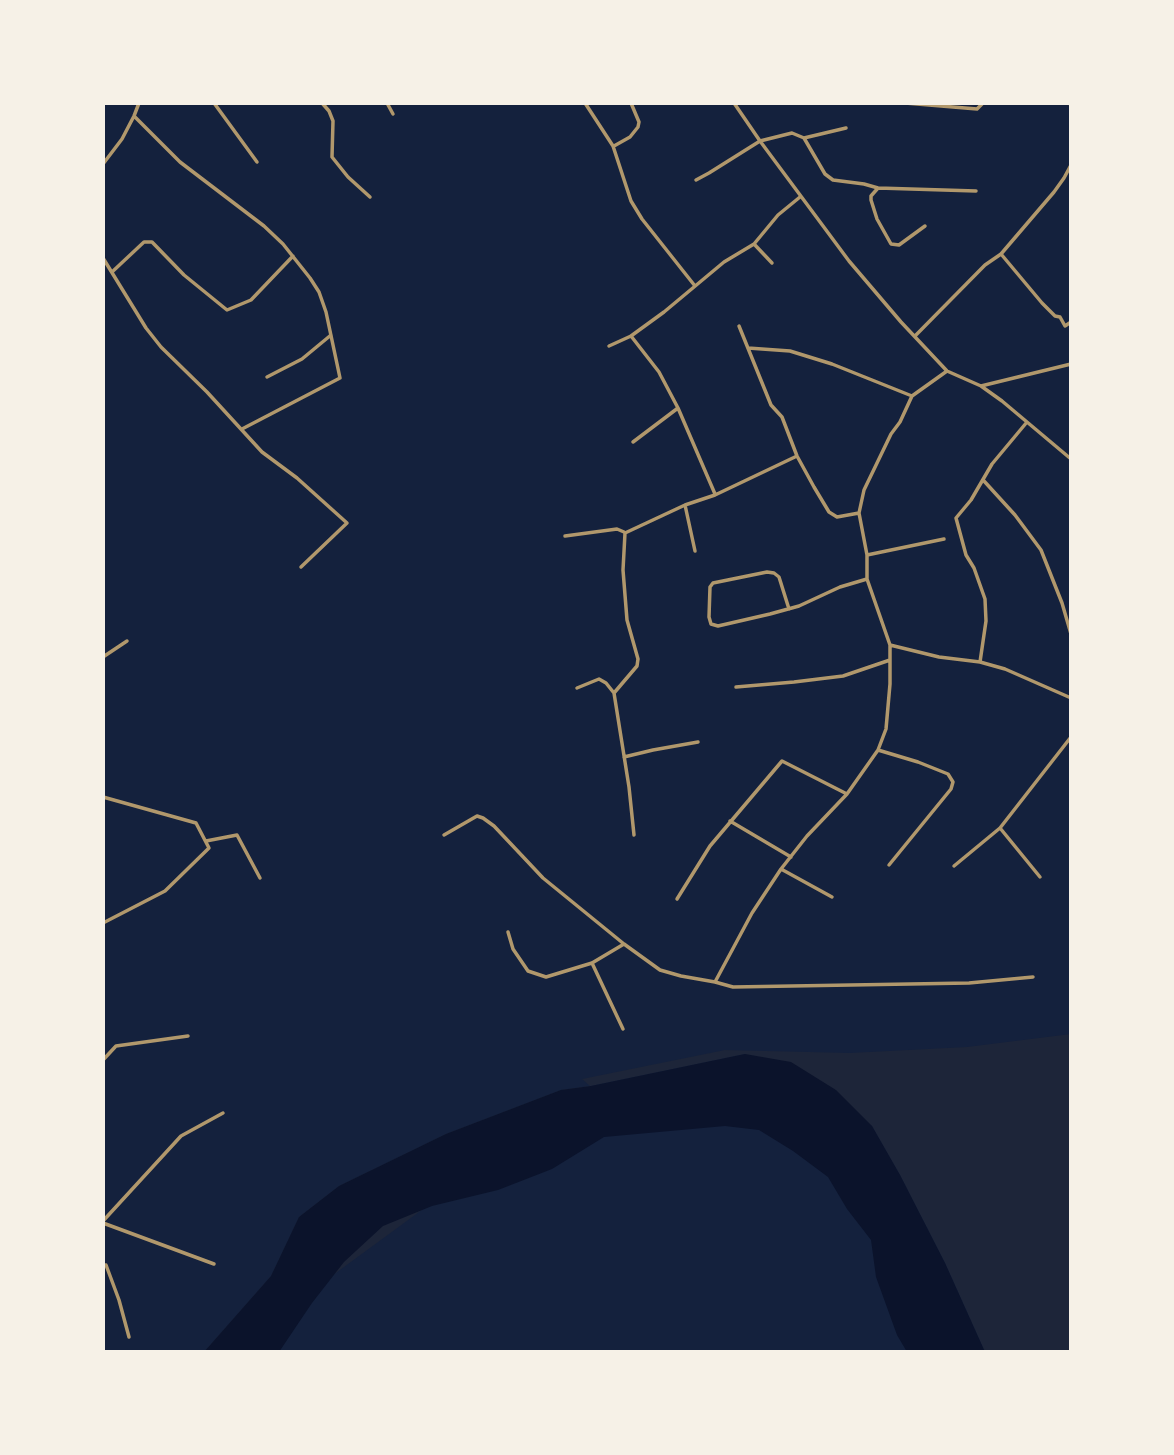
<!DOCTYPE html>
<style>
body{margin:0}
#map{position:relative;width:1174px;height:1455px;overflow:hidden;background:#14213d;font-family:"Fira Sans",sans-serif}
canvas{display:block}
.frame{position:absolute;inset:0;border:105px solid #f6f1e7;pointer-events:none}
</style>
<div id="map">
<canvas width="1174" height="1455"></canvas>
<div class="frame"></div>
</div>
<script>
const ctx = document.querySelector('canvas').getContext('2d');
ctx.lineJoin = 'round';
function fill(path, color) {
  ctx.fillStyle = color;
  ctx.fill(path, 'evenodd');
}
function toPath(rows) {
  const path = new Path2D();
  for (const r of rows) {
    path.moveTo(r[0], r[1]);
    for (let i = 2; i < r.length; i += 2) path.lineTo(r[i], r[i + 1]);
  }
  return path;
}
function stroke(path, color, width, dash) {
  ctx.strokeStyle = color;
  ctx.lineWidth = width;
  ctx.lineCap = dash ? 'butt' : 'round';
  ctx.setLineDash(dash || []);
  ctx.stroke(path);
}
fill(toPath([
 [1071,1034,1071,1352,985,1352,945,1263,900,1175,872,1126,745,1054,591,1086,228,1352,204,1352,271,1276,299,1217,339,1186,446,1134,561,1090,590,1086,582,1079,725,1050,850,1053,967,1047]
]), '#1d2539');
fill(toPath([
 [745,1054,791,1062,836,1090,872,1126,900,1175,945,1263,985,1352,907,1352,897,1335,876,1277,871,1240,847,1209,828,1177,793,1151,759,1130,725,1126,604,1137,552,1169,498,1190,432,1206,383,1226,344,1262,312,1303,279,1352,204,1352,271,1276,299,1217,339,1186,446,1134,561,1090,591,1086]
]), '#0b132b');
stroke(toPath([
 [214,103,257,162],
 [322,103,329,111,333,121,332,157,348,177,370,197],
 [387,103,393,114],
 [585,103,613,146,631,201,642,219,695,286],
 [734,103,760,141,849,261,901,322,947,371,981,386,1071,364],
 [905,103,977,109,983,103],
 [1069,103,1071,105],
 [134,116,180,162,264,226,283,244,310,278,319,292,326,312,340,378,242,429],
 [804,138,825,174,833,180,864,184,878,188,976,191],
 [614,146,630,137,638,127,639,122,631,103],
 [103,164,122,139,134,116,139,103],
 [696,180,709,173,760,141,792,133,804,138,846,128],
 [878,188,871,196,871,200,877,219,891,244,899,245,925,226],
 [754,244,772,263],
 [1001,254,1042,303,1055,316,1060,317,1065,326,1071,322],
 [103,258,146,328,161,347,207,392,262,452,297,478,347,523,301,567],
 [112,272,144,242,152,242,184,275,227,310,251,300,293,256],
 [739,326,771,405,782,417,797,456,814,487,829,512,837,517,859,513],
 [631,336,659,372,678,408,715,494],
 [915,336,985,265,1001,254,1054,192,1064,178,1071,165],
 [609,346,631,336,664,312,724,262,754,244,778,215,800,197],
 [748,348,790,351,832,364,912,396],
 [267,377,302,359,331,335],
 [981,386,1002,401,1071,459],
 [633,442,678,408],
 [984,481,1015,515,1041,550,1062,603,1071,634],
 [685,505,695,551],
 [625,533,685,505,715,495,797,456],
 [565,536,617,529,624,532],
 [867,555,944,539],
 [789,609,779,577,774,573,767,572,713,583,710,587,709,617,711,624,718,626,770,614,799,606,840,587,867,579],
 [890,645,939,657,980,662,1005,669,1071,698],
 [103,657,127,641],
 [980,662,986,621,985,599,974,568,966,555,956,518,971,500,992,464,1027,422],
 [736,687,794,682,843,676,890,660],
 [577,688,599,679,606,683,614,693,629,787,634,835],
 [614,693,637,666,638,659,627,620,623,570,625,533],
 [878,750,918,762,948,774,953,782,951,789,889,865],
 [624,757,653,750,698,742],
 [103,797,196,823,209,848,165,891,103,923],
 [730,821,791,857],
 [1000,828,1040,877],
 [444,835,477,816,483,818,494,826,543,878,624,944,660,970,681,976,715,982,733,987,969,983,1033,977],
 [206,841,237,835,260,878],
 [954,866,1000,828,1071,737],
 [781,869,832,897],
 [677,899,710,846,782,761,847,794],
 [508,932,513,949,528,971,546,977,592,963,624,944],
 [592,963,623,1029],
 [715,982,752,913,781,869,807,836,847,794,878,750,886,729,890,684,890,645,867,579,867,555,859,513,864,490,891,434,900,422,912,396,947,371],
 [103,1060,116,1046,188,1036],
 [103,1221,181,1136,223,1113],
 [103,1223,214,1264],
 [103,1265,106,1265,119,1300,129,1337]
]), '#b1986c', 3.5);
</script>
